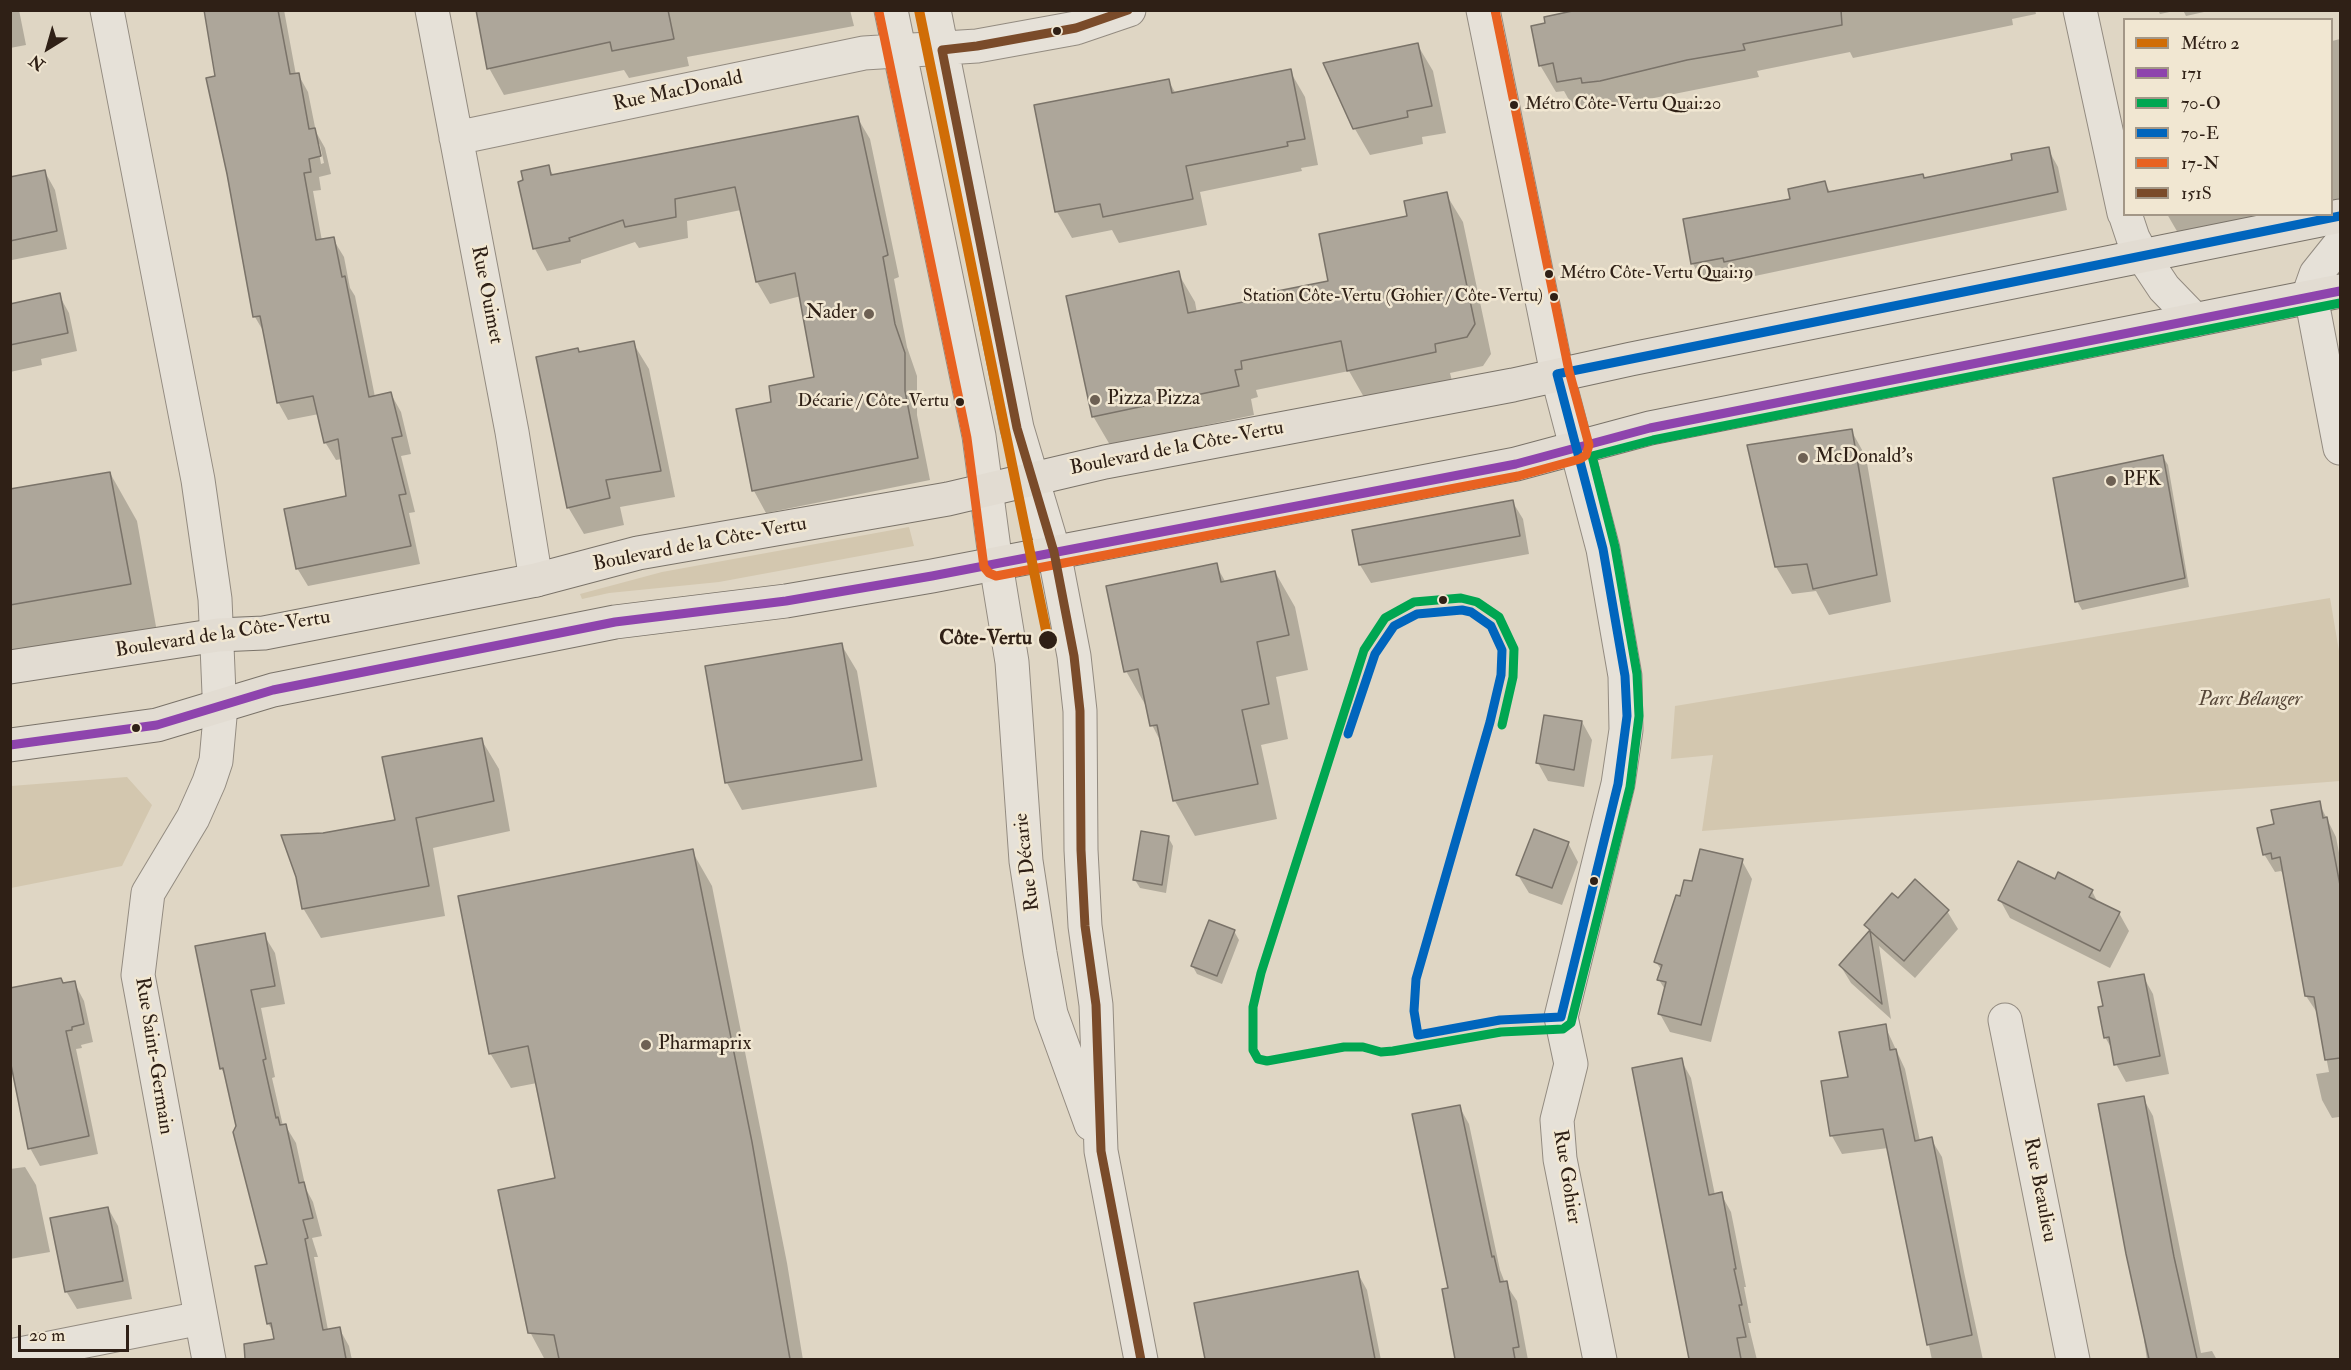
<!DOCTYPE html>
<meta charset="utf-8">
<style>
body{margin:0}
#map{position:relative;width:2351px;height:1370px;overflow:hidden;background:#dfd6c4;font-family:"IM FELL Double Pica",serif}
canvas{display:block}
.frame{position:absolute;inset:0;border:12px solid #2f2016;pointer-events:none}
.legend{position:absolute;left:2123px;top:18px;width:210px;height:198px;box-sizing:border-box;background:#f1e7d2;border:2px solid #a39787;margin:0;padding:8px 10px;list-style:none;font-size:18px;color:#2f2016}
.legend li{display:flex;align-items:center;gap:12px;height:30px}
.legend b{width:30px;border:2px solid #a39787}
.north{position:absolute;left:18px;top:18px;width:60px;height:60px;-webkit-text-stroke:4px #f1e7d2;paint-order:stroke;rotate:217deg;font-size:16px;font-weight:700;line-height:24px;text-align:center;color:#2f2016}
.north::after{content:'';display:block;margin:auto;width:21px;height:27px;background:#2f2016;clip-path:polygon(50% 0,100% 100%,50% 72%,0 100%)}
.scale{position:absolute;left:18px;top:1325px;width:111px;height:27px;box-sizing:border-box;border:3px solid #2f2016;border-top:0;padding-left:8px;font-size:18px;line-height:21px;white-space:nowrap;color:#2f2016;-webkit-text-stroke:4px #f1e7d2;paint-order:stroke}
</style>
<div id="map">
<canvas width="2351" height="1370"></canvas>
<div class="frame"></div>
<ul class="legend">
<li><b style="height:8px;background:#d06d07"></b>Métro 2</li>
<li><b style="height:8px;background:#8e44ad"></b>171</li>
<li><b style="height:8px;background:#00a651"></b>70-O</li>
<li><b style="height:8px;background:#0065bd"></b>70-E</li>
<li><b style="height:8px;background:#e86221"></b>17-N</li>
<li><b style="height:8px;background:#7a4b2a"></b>151S</li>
</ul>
<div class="north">N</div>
<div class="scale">20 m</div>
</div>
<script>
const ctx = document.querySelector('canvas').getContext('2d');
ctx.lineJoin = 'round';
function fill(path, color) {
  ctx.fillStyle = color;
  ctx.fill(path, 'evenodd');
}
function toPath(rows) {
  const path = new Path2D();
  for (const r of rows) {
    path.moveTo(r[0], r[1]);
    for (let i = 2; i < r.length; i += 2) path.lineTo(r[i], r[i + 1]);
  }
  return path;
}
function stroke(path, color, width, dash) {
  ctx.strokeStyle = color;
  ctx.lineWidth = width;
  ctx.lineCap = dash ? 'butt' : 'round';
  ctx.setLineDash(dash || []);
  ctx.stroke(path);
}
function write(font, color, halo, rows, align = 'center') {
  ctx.font = font + ' "IM FELL Double Pica",serif';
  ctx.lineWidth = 5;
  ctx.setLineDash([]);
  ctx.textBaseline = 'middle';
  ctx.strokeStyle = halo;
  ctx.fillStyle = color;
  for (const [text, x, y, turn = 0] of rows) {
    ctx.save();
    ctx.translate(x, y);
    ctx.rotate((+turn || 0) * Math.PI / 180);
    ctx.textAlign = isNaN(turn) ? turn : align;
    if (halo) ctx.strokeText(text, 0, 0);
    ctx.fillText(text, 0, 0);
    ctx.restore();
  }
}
fill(toPath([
 [909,527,914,546,719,582,609,593,582,599,580,594,662,572],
 [2330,598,2340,657,2340,781,1702,831,1713,755,1671,759,1675,706],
 [127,777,152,805,122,866,11,888,11,786]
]), '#d3c7af');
fill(toPath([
 [10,10,19,10,26,45,10,48],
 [205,10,284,10,296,75,298,74,308,92,316,132,325,148,331,174,319,177,321,190,313,191,322,241,333,239,344,257,350,288,355,296,375,397,391,394,401,412,411,454,401,456,415,512,409,513,420,564,308,586,297,568,347,497,342,459,336,460,325,442,319,414,288,420,278,402,265,334,255,317,208,79,217,77],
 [317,141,320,145,324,163,321,164],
 [477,10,850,10,854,26,687,57,689,66,629,78,624,70,504,95,489,68],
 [1584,10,2035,10,2036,14,2012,19,2013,25,1853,58,1850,52,1757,71,1759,77,1599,109,1596,104,1574,109,1564,91,1556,92,1540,65],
 [2158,10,2179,10,2160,14],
 [2183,10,2213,10,2186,16],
 [2340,39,2340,214,2185,245,2167,214,2332,214,2332,41],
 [1417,44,1433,71,1446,133,1422,137,1423,144,1370,155,1355,129],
 [1290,71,1305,97,1318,165,1301,168,1302,171,1200,192,1207,225,1119,243,1112,230,1072,238,1057,212,1036,106,1168,80,1176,94],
 [857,117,870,139,899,277,894,279,907,347,917,376,917,415,930,480,766,513,754,491,738,410,773,403,816,378,801,296,770,304,757,282,741,210,687,221,688,238,639,248,635,242,581,260,581,263,547,271,535,249,520,183,548,167,554,176],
 [2048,149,2058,167,2067,210,1736,280,1733,276,1703,282,1693,264,1685,220,1792,200,1824,183,1831,193,1924,179,2014,162],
 [45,172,55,190,67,249,12,260,10,257,10,178],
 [1446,194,1463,222,1491,354,1483,366,1450,373,1452,381,1365,399,1349,371,1256,390,1258,397,1251,399,1254,415,1110,445,1093,416,1178,273,1195,302,1197,313,1330,282,1409,217],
 [59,295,69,313,77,351,41,359,42,365,10,372,10,305],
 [633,343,649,369,675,497,620,507,624,525,584,534,568,507,579,354],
 [1851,430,1866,457,1891,602,1829,615,1816,591,1792,594,1776,567],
 [2163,457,2168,465,2189,587,2082,610,2077,601],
 [110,473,137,521,157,632,10,658,10,491],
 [1512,501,1523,519,1529,554,1371,583,1360,565,1354,531],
 [1216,565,1226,583,1275,572,1295,607,1308,670,1276,677,1288,739,1261,745,1277,819,1195,836,1175,801,1162,744,1152,725,1146,706,1126,671],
 [841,644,857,671,877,787,742,810,727,783],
 [1582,722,1592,740,1584,787,1548,781,1538,763],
 [481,739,499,769,510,831,433,848,445,916,321,938,303,908,323,834,397,822],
 [2319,803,2336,837,2340,858,2340,1122,2339,1117,2332,1118,2322,1100,2316,1074,2329,1072,2318,1014,2306,996,2284,876,2281,871,2275,872,2264,854,2275,825],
 [1168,837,1173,846,1166,893,1140,888,1135,880],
 [1568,843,1578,862,1562,905,1529,893,1518,875],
 [692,851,712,886,787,1263,803,1360,545,1360,530,1332,557,1179,537,1083,511,1088,490,1053],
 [1742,861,1752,879,1711,1042,1670,1032,1660,1014,1666,991,1659,980,1662,971,1656,962,1681,898,1693,883],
 [2055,881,2092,891,2098,903,2119,913,2129,931,2110,968,2010,918,2000,900],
 [1898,900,1947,911,1958,929,1915,978,1879,946,1891,1019,1851,983,1840,965,1870,932,1866,925],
 [1234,931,1239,940,1222,984,1197,974,1192,965],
 [264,935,275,953,285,1004,261,1008,275,1077,272,1078,283,1126,285,1125,296,1143,306,1189,313,1202,322,1236,312,1238,318,1257,314,1257,328,1330,339,1328,349,1346,352,1360,279,1360,274,1334,268,1323,269,1265,226,1077,221,1068],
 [2143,976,2153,994,2169,1074,2126,1082,2116,1064,2113,1051,2105,1037,2104,1007],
 [74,982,84,1001,93,1042,81,1045,82,1048,76,1049,98,1154,40,1166,30,1148,13,1062,10,1063,10,990],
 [1885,1026,1905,1069,1920,1141,1931,1139,1942,1157,1964,1272,1983,1360,1932,1360,1888,1148,1842,1154,1832,1136,1823,1083,1850,1078],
 [1681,1060,1691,1078,1715,1195,1721,1194,1731,1212,1746,1287,1744,1287,1751,1323,1748,1323,1757,1360,1691,1360,1633,1069],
 [2143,1098,2153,1116,2201,1353,2212,1351,2217,1360,2147,1360,2144,1340,2146,1340],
 [1459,1106,1469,1124,1500,1270,1505,1283,1517,1301,1528,1360,1456,1360,1443,1290,1450,1289],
 [25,1167,36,1185,50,1252,10,1259,10,1169],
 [108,1208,118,1226,132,1299,77,1309,66,1291],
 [1357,1272,1367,1290,1381,1360,1207,1360,1196,1304]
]), '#0003');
const building = toPath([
 [204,10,278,10,290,74,299,73,309,129,315,128,321,156,309,159,311,172,304,173,316,240,334,237,342,277,345,276,369,397,391,392,402,436,392,438,406,494,399,495,411,546,296,569,284,509,346,496,338,439,324,443,313,396,277,403,260,316,253,317,227,174,206,78,215,76,204,10],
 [476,10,668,10,674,39,612,51,610,42,487,69,476,10],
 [1577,10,1841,10,1842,25,1743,44,1745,50,1687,60,1600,81,1582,83,1581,78,1557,82,1553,63,1539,66,1531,26,1545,23,1544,17,1577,10],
 [1418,43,1432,106,1407,111,1408,117,1353,129,1323,63,1418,43],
 [1291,69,1305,139,1287,142,1288,146,1186,166,1193,199,1103,217,1100,204,1055,212,1034,105,1169,79,1172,93,1291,69],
 [858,116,888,255,883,257,895,324,905,353,905,391,918,458,752,491,736,409,771,402,769,386,814,377,795,273,756,282,735,187,675,199,676,217,625,227,623,220,569,238,570,241,533,249,518,182,523,180,521,171,549,165,551,175,858,116],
 [2049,147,2058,192,1724,262,1723,258,1691,264,1683,219,1790,199,1788,189,1825,181,1828,192,1923,174,1924,178,2012,160,2011,154,2049,147],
 [45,170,57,231,10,241,10,177,45,170],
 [1447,192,1475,324,1467,337,1435,344,1436,352,1347,371,1341,341,1241,361,1242,369,1235,370,1239,386,1092,417,1066,296,1179,271,1188,313,1253,300,1252,296,1328,281,1319,234,1407,216,1404,201,1447,192],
 [60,293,68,333,10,345,10,304,60,293],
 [634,341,661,471,606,480,610,498,567,508,536,357,578,348,579,352,634,341],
 [1852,429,1877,575,1813,589,1807,564,1775,567,1747,445,1852,429],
 [2163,455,2185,578,2075,602,2053,478,2163,455],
 [110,472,131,584,10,605,10,489,110,472],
 [1513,500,1520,536,1359,565,1352,530,1513,500],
 [1217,563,1221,582,1275,571,1289,635,1257,642,1269,704,1242,710,1258,784,1173,801,1157,725,1150,726,1138,669,1124,672,1106,586,1217,563],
 [842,643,862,760,725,783,705,666,842,643],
 [1544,715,1582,721,1574,770,1536,763,1544,715],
 [482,738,494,801,416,818,429,886,302,909,296,877,281,835,323,833,395,820,382,757,482,738],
 [2320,801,2323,818,2327,817,2340,885,2340,1058,2325,1060,2314,997,2305,996,2280,857,2272,859,2271,853,2263,855,2257,828,2274,824,2271,810,2320,801],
 [1534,829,1569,842,1552,888,1516,875,1534,829],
 [1141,831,1169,836,1162,885,1133,880,1141,831],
 [693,849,752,1142,790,1359,559,1359,554,1335,528,1333,498,1190,555,1178,528,1046,489,1054,458,896,693,849],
 [1700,849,1743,859,1701,1025,1658,1014,1666,982,1657,980,1662,965,1654,962,1676,895,1680,896,1684,880,1692,881,1700,849],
 [2018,861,2055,879,2058,872,2093,890,2089,897,2120,912,2100,951,1998,900,2018,861],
 [1915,879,1949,910,1904,961,1870,931,1882,1004,1839,965,1870,930,1864,925,1892,893,1898,898,1915,879],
 [1209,920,1235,930,1217,976,1191,966,1209,920],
 [265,933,275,986,251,990,266,1059,263,1060,276,1118,278,1117,280,1125,286,1124,299,1183,304,1182,313,1218,303,1220,308,1238,305,1239,323,1330,340,1327,346,1359,245,1359,244,1344,274,1339,271,1323,267,1324,255,1266,267,1264,233,1132,236,1126,223,1068,220,1069,195,946,265,933],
 [2144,974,2160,1056,2114,1065,2109,1037,2104,1038,2098,1007,2103,1006,2098,982,2144,974],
 [61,978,63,983,75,981,84,1024,72,1027,72,1030,66,1031,89,1136,28,1149,10,1060,10,988,61,978],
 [1886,1024,1890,1050,1896,1049,1915,1141,1932,1137,1972,1335,1927,1345,1883,1129,1830,1136,1821,1081,1848,1077,1839,1032,1886,1024],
 [1682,1058,1709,1195,1722,1192,1736,1269,1734,1269,1742,1305,1739,1305,1746,1337,1737,1338,1741,1359,1689,1359,1632,1068,1682,1058],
 [2144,1096,2174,1257,2197,1359,2149,1359,2126,1254,2098,1104,2144,1096],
 [1460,1105,1492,1257,1494,1256,1500,1282,1507,1281,1519,1347,1513,1348,1515,1359,1455,1359,1442,1289,1448,1288,1412,1114,1460,1105],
 [108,1207,123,1281,65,1292,50,1218,108,1207],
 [1358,1271,1375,1359,1205,1359,1194,1303,1358,1271]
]);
fill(building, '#ada69a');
stroke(building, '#7a7369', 1.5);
const minor = toPath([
 [107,10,198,480,215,599,220,717,216,761,209,782,193,818,148,893,138,975,209,1360],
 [432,10,512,432,536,580],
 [891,10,979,436,996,564,1012,662,1026,861,1040,953,1051,1014,1091,1124],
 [934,10,1017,428,1054,552,1074,656,1080,711,1081,850,1085,926,1096,1005,1101,1151,1141,1360],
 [1483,10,1557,374,1603,549,1625,676,1626,730,1618,784,1561,1017,1571,1064,1557,1120,1560,1159,1600,1360],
 [2080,10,2124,213],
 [456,138,864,53,977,46,1076,28,1129,10],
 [2125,214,2133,238,2142,255,2164,288,2195,320],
 [2340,244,2316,274,2310,291,2340,448],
 [2005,1020,2073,1360],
 [10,1356,201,1318]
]);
const major = toPath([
 [10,667,218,635,264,633,536,580,638,553,948,499,1105,462,1513,385,1631,359,2340,216],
 [10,745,157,725,273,690,615,622,786,601,932,576,1516,464,1650,428,2340,291]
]);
stroke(minor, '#938b80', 35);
stroke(major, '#7a7369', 35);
stroke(minor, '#e6e1d8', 33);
stroke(major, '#e2dcd2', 33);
stroke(toPath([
 [10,745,157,725,273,690,615,622,786,601,932,576,1516,464,1650,428,2340,291]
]), '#8e44ad', 9);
stroke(toPath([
 [1502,725,1513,677,1514,649,1499,617,1477,602,1461,598,1414,602,1385,618,1364,650,1261,973,1253,1007,1253,1050,1258,1059,1267,1061,1344,1047,1363,1047,1381,1052,1393,1051,1501,1032,1563,1029,1571,1023,1630,787,1639,716,1637,674,1615,547,1592,456,1653,440,2340,303]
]), '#00a651', 9);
stroke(toPath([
 [1348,734,1375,654,1394,626,1417,614,1462,610,1471,612,1491,626,1502,650,1501,675,1490,722,1416,979,1414,1011,1418,1035,1500,1020,1561,1017,1618,784,1627,716,1625,676,1603,549,1557,374,2340,216]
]), '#0065bd', 9);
stroke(toPath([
 [879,12,967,438,984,567,989,573,996,576,1518,476,1580,459,1586,455,1589,445,1569,371,1495,10]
]), '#e86221', 9);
stroke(toPath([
 [1128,10,1076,28,977,46,942,50,1017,428,1054,552,1074,656,1080,711,1081,850,1085,926,1096,1005,1101,1151,1141,1360]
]), '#7a4b2a', 9);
stroke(toPath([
 [919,10,1048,640]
]), '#d06d07', 10);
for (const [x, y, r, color] of [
 [1057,31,5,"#2f2016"],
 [1514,105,5,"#2f2016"],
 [1549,274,5,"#2f2016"],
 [1554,297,5,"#2f2016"],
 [869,314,6,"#6d6053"],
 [1095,400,6,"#6d6053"],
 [960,402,5,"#2f2016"],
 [1803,458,6,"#6d6053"],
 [2111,481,6,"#6d6053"],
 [1443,600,5,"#2f2016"],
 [1048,640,10,"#2f2016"],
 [136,728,5,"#2f2016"],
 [1594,881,5,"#2f2016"],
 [646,1045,6,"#6d6053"]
]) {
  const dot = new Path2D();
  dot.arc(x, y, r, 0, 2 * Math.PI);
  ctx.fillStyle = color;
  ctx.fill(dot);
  stroke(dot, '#f1e7d2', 2);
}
write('18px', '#2f2016', '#f1e7d2', [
 ["Métro Côte-Vertu Quai:20",1525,105],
 ["Métro Côte-Vertu Quai:19",1560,274],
 ["Station Côte-Vertu (Gohier / Côte-Vertu)",1543,297,"right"],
 ["Décarie / Côte-Vertu",949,402,"right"]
], 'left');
write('20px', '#2f2016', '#f1e7d2', [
 ["Rue MacDonald",678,92,-12],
 ["Rue Ouimet",486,295,79],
 ["Boulevard de la Côte-Vertu",1177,449,-11],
 ["Boulevard de la Côte-Vertu",700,545,-11],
 ["Boulevard de la Côte-Vertu",223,635,-9],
 ["Rue Décarie",1028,862,-97],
 ["Rue Saint-Germain",153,1056,81],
 ["Rue Gohier",1566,1177,81],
 ["Rue Beaulieu",2039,1190,79]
]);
write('20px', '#2f2016', '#f1e7d2', [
 ["Nader",857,314,"right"],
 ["Pizza Pizza",1107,400],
 ["McDonald's",1815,458],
 ["PFK",2123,481],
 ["Pharmaprix",658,1045]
], 'left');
write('bold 20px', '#2f2016', '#f1e7d2', [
 ["Côte-Vertu",1032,640]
], 'right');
write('italic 20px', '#564638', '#f1e7d2', [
 ["Parc Bélanger",2250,701]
]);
</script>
